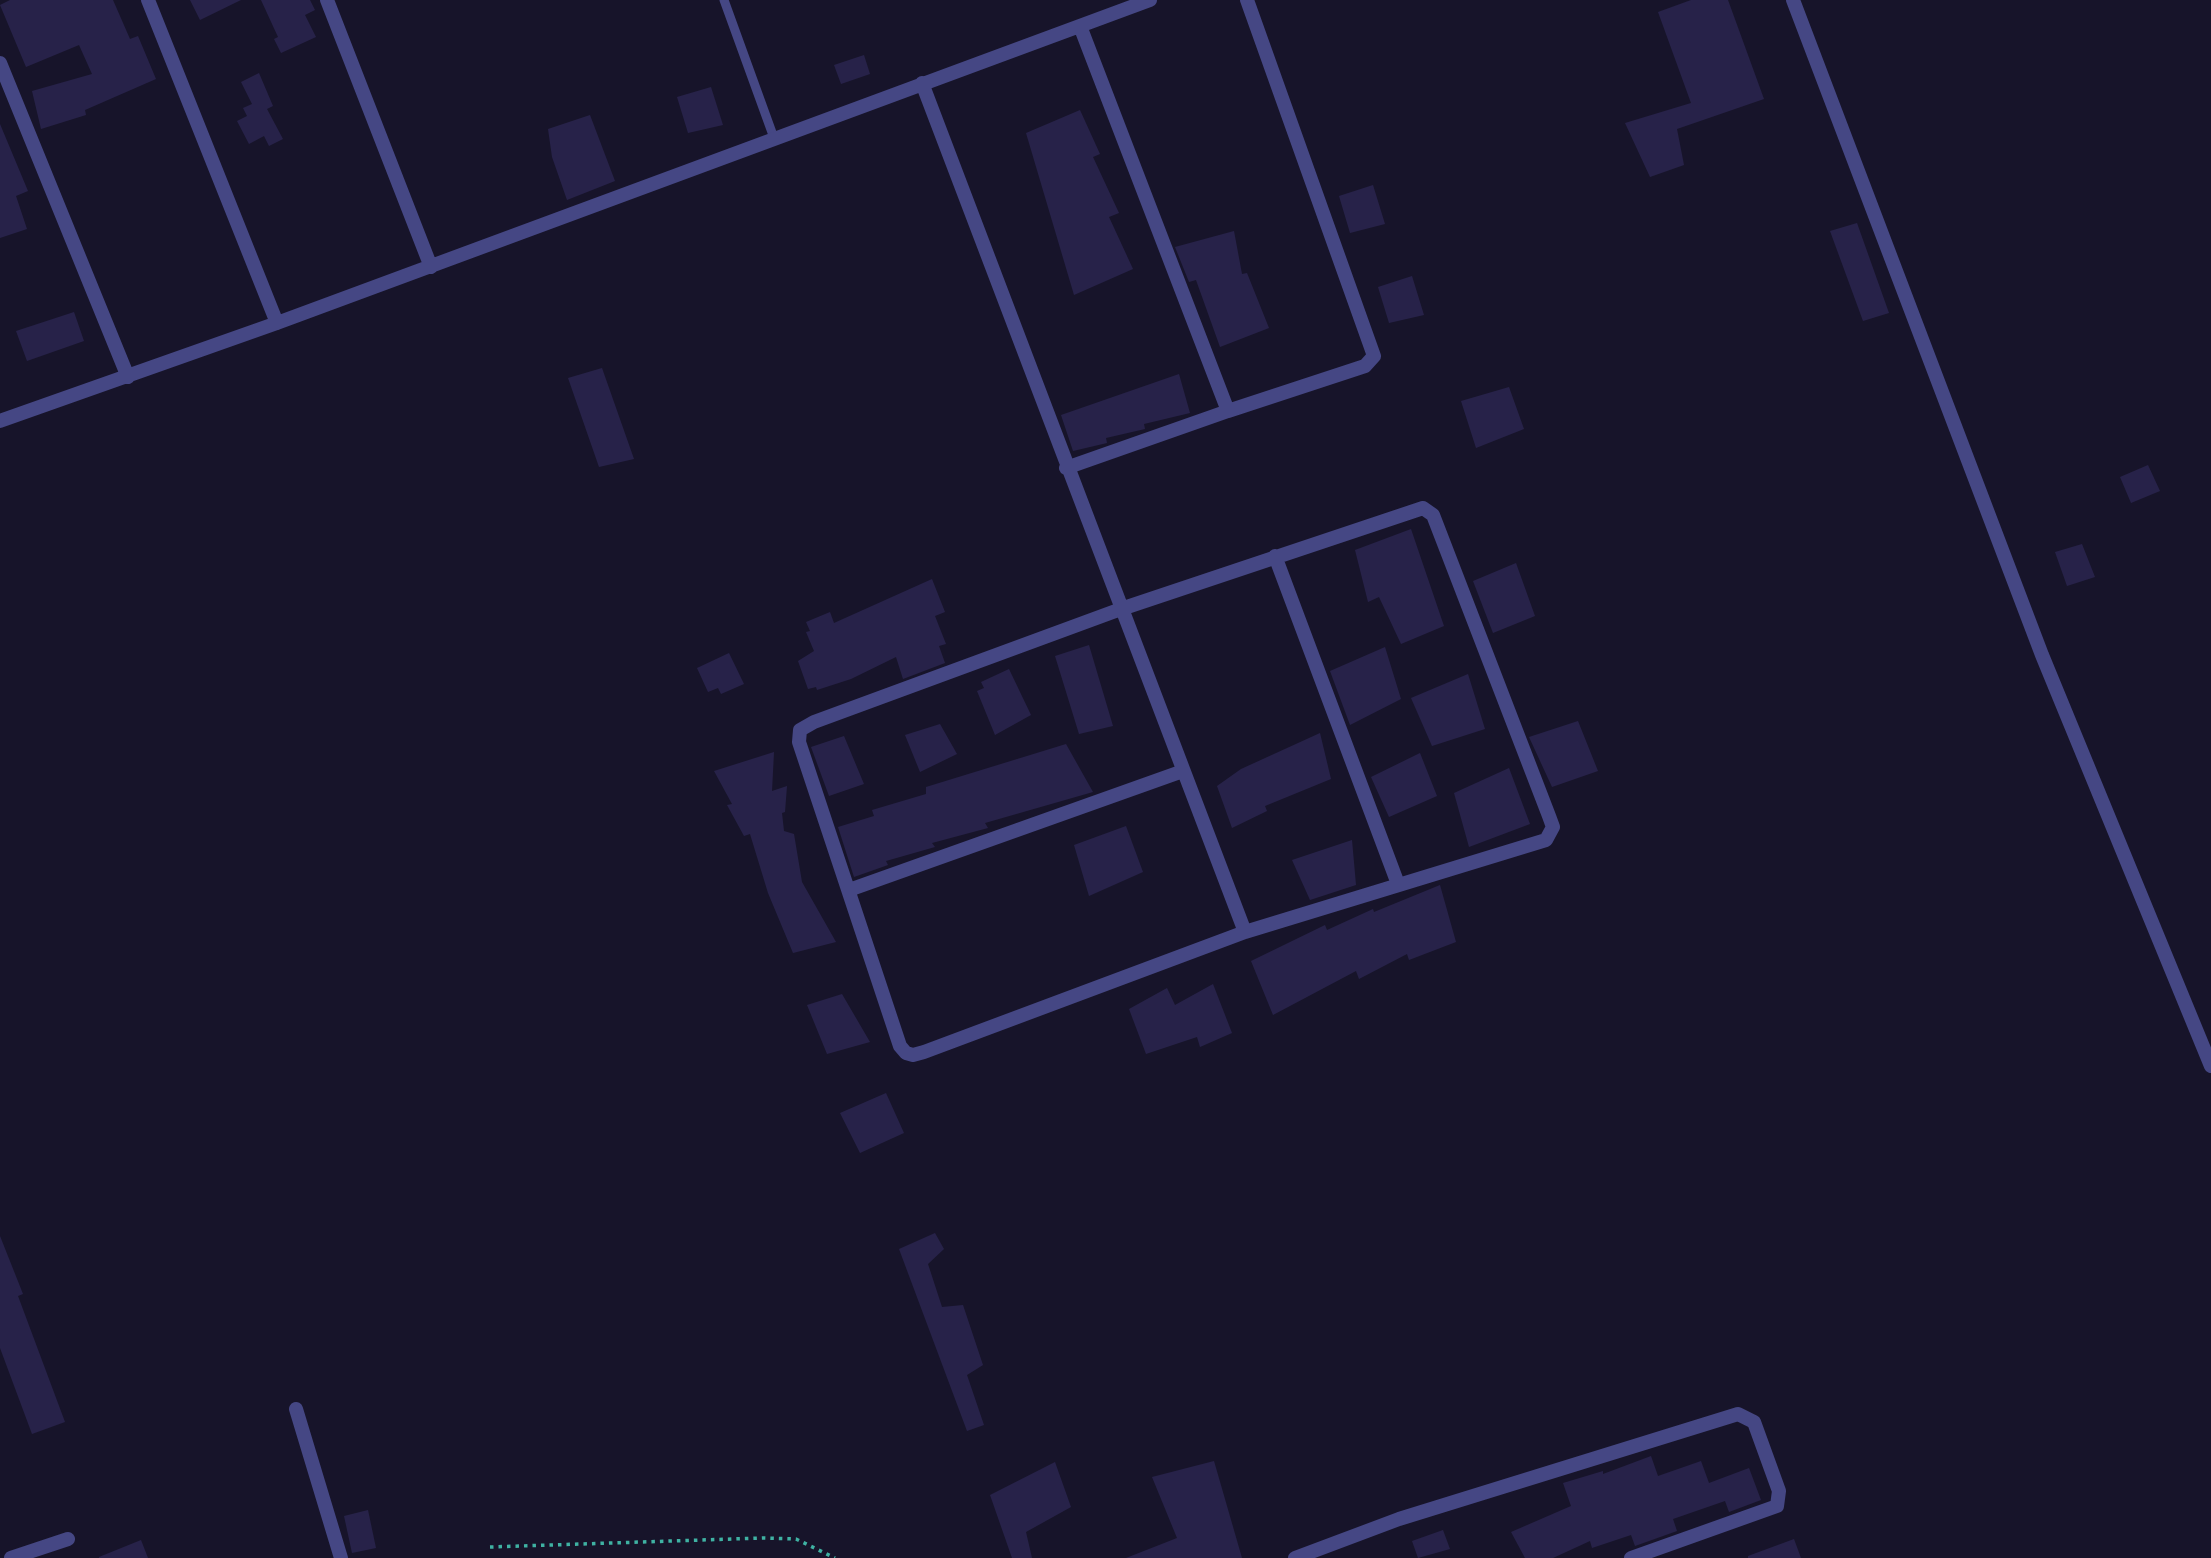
<!DOCTYPE html>
<style>
body{margin:0}
canvas{display:block;background:#17142a}
</style>
<canvas width="2211" height="1558"></canvas>
<script>
const ctx = document.querySelector('canvas').getContext('2d');
ctx.lineJoin = 'round';
function fill(path, color) {
  ctx.fillStyle = color;
  ctx.fill(path, 'evenodd');
}
function toPath(rows) {
  const path = new Path2D();
  for (const r of rows) {
    path.moveTo(r[0], r[1]);
    for (let i = 2; i < r.length; i += 2) path.lineTo(r[i], r[i + 1]);
  }
  return path;
}
function stroke(path, color, width, dash) {
  ctx.strokeStyle = color;
  ctx.lineWidth = width;
  ctx.lineCap = dash ? 'butt' : 'round';
  ctx.setLineDash(dash || []);
  ctx.stroke(path);
}
fill(toPath([
 [10,0,113,0,130,39,138,36,156,79,85,110,86,115,41,129,32,91,92,74,79,45,26,67,0,5],
 [190,0,241,0,200,20],
 [261,0,310,0,315,10,305,15,316,37,281,53,274,39,278,37],
 [1691,0,1728,0,1764,99,1677,129,1684,165,1650,177,1625,123,1691,103,1658,12],
 [864,55,870,74,841,84,834,65],
 [259,73,273,106,267,109,283,139,269,146,264,136,249,144,237,121,247,116,243,108,252,104,241,82],
 [711,87,723,125,688,133,677,97],
 [1080,110,1100,154,1093,157,1119,213,1109,217,1133,269,1074,295,1026,133],
 [590,115,615,181,567,200,552,157,548,129],
 [0,124,28,191,16,196,27,229,0,238],
 [1373,185,1385,224,1350,233,1339,196],
 [1857,223,1889,313,1863,321,1830,231],
 [1234,231,1242,274,1247,273,1269,328,1220,347,1196,280,1189,282,1175,247],
 [1412,276,1424,315,1389,323,1378,287],
 [74,312,84,341,27,361,16,331],
 [602,368,634,459,599,467,568,378],
 [1179,374,1190,413,1144,424,1145,429,1106,438,1107,443,1073,451,1061,415],
 [1509,387,1524,429,1476,448,1461,401],
 [2148,465,2160,491,2131,503,2120,477],
 [1411,529,1444,626,1401,644,1379,597,1368,602,1355,550],
 [2082,544,2095,577,2067,586,2055,552],
 [1516,563,1535,616,1493,633,1473,581],
 [932,579,945,612,935,616,946,644,939,646,945,663,903,679,896,657,851,679,817,690,816,687,808,689,798,661,814,651,806,632,810,631,806,622,830,612,834,623],
 [1089,645,1113,726,1079,734,1055,656],
 [1385,647,1401,699,1350,725,1330,671],
 [729,653,744,684,721,694,718,688,708,692,697,668],
 [1009,669,1031,715,995,735,977,691,984,688,981,682],
 [1468,674,1485,729,1432,746,1411,698],
 [1578,721,1598,771,1552,787,1529,737],
 [940,724,957,754,920,772,905,735],
 [1320,733,1331,779,1265,806,1267,811,1232,828,1217,786,1241,769],
 [844,736,864,784,829,796,811,747],
 [1066,744,1093,792,985,823,988,828,932,843,935,847,886,861,888,865,854,877,838,827,874,816,872,810,926,794,926,787],
 [774,752,772,791,787,786,785,812,782,813,784,831,794,834,802,882,836,942,793,953,768,893,750,834,744,836,727,805,732,804,714,771],
 [1420,753,1437,796,1389,817,1371,777],
 [1509,768,1530,824,1469,847,1454,793],
 [1126,826,1143,872,1089,896,1074,845],
 [1352,840,1356,885,1310,900,1292,860],
 [1440,885,1456,942,1409,960,1407,954,1359,979,1356,971,1273,1015,1251,961,1325,925,1327,930,1373,909,1374,912],
 [1213,984,1232,1033,1200,1047,1197,1037,1146,1054,1129,1009,1167,988,1175,1005],
 [842,994,870,1042,827,1054,807,1005],
 [886,1093,904,1133,860,1153,840,1113],
 [935,1233,944,1249,928,1264,942,1307,963,1305,983,1365,967,1375,984,1425,967,1431,899,1249],
 [0,1236,23,1294,18,1296,65,1422,32,1434,0,1348],
 [1651,1456,1658,1476,1701,1461,1709,1483,1749,1468,1761,1500,1729,1512,1725,1501,1673,1519,1677,1531,1635,1546,1631,1535,1592,1548,1590,1541,1553,1558,1525,1558,1511,1532,1571,1506,1563,1483,1603,1471,1603,1474],
 [1214,1461,1242,1558,1126,1558,1177,1538,1152,1477],
 [1055,1462,1071,1507,1026,1532,1032,1558,1012,1558,990,1495],
 [368,1510,376,1548,352,1553,344,1516],
 [1443,1530,1450,1549,1418,1558,1412,1541],
 [1794,1539,1801,1558,1748,1558,1748,1556],
 [141,1540,148,1558,99,1558,99,1557]
]), '#272249');
stroke(toPath([
 [490,1547,762,1538,796,1539,835,1558]
]), '#3fb2a3', 3.5, [3.5, 5]);
stroke(toPath([
 [724,0,774,138]
]), '#454784', 9);
stroke(toPath([
 [148,0,277,323],
 [327,0,431,267],
 [1793,0,2042,655,2211,1066],
 [1080,26,1228,411,1365,366,1374,356,1247,0],
 [0,63,128,377],
 [922,83,1245,932],
 [0,421,277,323,1150,0],
 [1066,468,1228,411],
 [1423,508,1433,515,1549,816,1553,827,1546,840,1245,932,924,1052,913,1055,906,1053,900,1046,799,742,800,730,814,722,1121,609,1423,508],
 [1275,556,1398,884],
 [849,890,1183,771],
 [296,1409,341,1558],
 [11,1558,68,1539],
 [1295,1558,1399,1519,1738,1414,1754,1422,1779,1491,1777,1506,1631,1558]
]), '#454784', 14);
</script>
